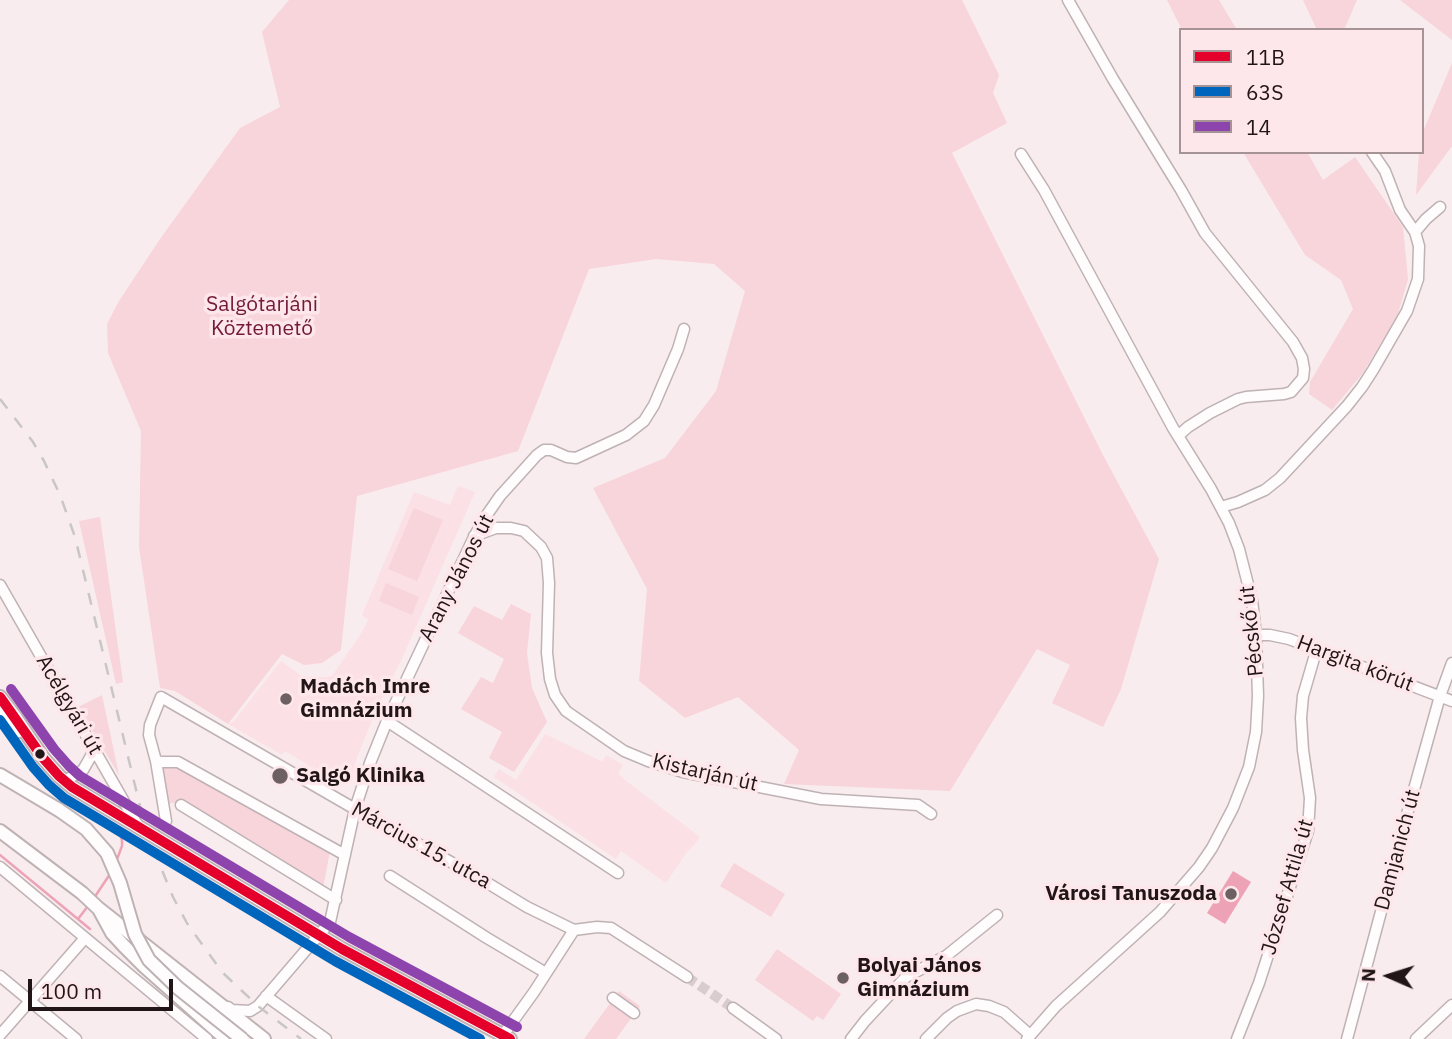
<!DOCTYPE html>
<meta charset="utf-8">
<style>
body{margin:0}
#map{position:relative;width:1452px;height:1039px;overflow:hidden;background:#f9ecee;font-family:"IBM Plex Sans",sans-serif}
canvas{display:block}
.legend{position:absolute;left:1179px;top:28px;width:245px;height:126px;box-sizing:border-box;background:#fee7eb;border:2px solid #a69396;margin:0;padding:9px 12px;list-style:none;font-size:21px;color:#211517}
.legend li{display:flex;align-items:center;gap:14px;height:35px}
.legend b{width:35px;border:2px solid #a69396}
.north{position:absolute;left:1354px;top:941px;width:70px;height:70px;-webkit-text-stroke:5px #fee7eb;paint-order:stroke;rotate:273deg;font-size:19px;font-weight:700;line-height:28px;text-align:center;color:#211517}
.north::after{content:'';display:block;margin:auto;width:24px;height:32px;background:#211517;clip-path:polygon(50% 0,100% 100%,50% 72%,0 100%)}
.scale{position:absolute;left:28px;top:979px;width:145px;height:32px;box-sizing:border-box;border:4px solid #211517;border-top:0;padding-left:9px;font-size:21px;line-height:24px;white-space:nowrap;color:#211517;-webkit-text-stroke:5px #fee7eb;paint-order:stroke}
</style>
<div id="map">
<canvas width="1452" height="1039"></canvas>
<ul class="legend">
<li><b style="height:9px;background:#e4002b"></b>11B</li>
<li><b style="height:9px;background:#0065bd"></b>63S</li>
<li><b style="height:9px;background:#8e44ad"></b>14</li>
</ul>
<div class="north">N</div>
<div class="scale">100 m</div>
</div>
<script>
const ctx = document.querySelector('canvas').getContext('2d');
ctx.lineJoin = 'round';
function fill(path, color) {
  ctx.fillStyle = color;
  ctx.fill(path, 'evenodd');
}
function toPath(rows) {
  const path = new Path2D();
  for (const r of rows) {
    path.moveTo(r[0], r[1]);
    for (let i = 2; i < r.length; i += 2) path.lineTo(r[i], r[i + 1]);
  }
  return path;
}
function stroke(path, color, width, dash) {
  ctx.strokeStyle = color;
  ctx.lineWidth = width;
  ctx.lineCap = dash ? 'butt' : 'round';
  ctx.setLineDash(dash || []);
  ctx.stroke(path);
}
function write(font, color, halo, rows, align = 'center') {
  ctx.font = font + ' "IBM Plex Sans",sans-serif';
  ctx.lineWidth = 7;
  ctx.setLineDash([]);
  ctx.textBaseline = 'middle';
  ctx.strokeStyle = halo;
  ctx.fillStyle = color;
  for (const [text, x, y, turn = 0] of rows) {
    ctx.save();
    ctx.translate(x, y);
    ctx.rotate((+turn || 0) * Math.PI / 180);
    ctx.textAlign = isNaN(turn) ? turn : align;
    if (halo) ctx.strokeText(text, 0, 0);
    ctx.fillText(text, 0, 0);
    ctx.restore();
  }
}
fill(toPath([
 [458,486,475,492,400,663,376,710,355,763,349,784,343,785,338,783,285,751,282,755,228,724,234,721,281,661,303,677,326,677,332,676,362,632,368,620,362,615,414,492,450,505],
 [545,734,603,762,606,755,623,765,618,773,625,780,700,837,694,845,687,852,666,883,621,851,616,859,494,777,499,769,516,780]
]), '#fbe0e6');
fill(toPath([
 [289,0,962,0,999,75,993,93,1007,123,952,153,1104,457,1159,559,1121,689,1103,727,1052,703,1070,665,1037,649,950,791,784,784,799,750,738,697,685,718,639,681,647,589,593,488,665,458,716,391,745,291,714,264,656,259,589,269,518,451,357,496,341,650,322,663,304,665,282,654,228,724,175,691,160,688,139,547,141,431,108,353,107,324,119,301,160,239,240,128,280,107,262,32],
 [1167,0,1219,0,1237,30,1182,30],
 [1303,0,1357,0,1344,30,1317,30],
 [1400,0,1452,0,1452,40],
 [1452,63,1452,146,1416,195,1419,152,1422,152,1422,134],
 [1243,152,1307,152,1323,180,1355,157,1403,227,1408,279,1398,314,1363,373,1332,410,1309,394,1310,382,1353,309,1341,280,1305,255],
 [414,508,443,520,417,581,388,569],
 [100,517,123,682,116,684,79,521],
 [386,583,419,597,412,615,379,601],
 [511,604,531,614,527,653,532,688,547,722,514,772,489,758,502,732,461,709,481,677,493,683,504,659,458,633,474,606,502,620],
 [102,695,119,775,78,707],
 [172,764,330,851,323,888,267,855,189,804,178,802,167,804,161,769,162,767],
 [734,863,785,894,771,917,720,886],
 [777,949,841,994,823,1020,817,1016,813,1021,755,980],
 [619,991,640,1006,616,1039,584,1039]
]), '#f8d4db');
fill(toPath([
 [1233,871,1251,882,1225,924,1207,913]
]), '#eda2b5');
stroke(toPath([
 [88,781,101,793],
 [0,855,90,929],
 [116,862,122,846,122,840,119,832],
 [94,898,110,874],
 [78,919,88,906]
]), '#eda2b5', 2.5);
stroke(toPath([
 [687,977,733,1008]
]), '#d9ccce', 10, [10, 5]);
const minor = toPath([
 [1068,0,1113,79,1181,190,1205,233,1293,342,1302,358,1304,369,1303,378,1291,392,1284,394,1246,397,1238,399,1210,413,1188,427,1178,436],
 [1021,154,1044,190,1173,428,1211,489,1229,523,1239,549,1252,600,1256,635,1258,696,1256,732,1249,767,1233,808,1212,848,1199,867,1160,912,1056,1006,1027,1039],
 [1415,232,1426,219,1440,207],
 [1221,507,1238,502,1265,490,1280,478,1347,406,1362,387,1373,370,1407,311,1418,279,1419,246,1415,232,1400,210,1385,171,1372,152],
 [474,536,496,528,511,528,524,531,541,547,547,558,549,583,547,653,550,679,555,695,566,711,624,751,648,761,683,772,821,799,918,805,931,814],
 [0,585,138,826],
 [1256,635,1270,635,1289,639,1452,701],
 [387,721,618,873],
 [156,761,166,821],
 [65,781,83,770,95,749],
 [181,805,336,900],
 [345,855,178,762,161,762,156,761,149,735,150,725,161,697,355,809,476,876,527,907,574,930,597,927,611,928,687,977],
 [0,867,207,1039],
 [390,876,487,938,546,973],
 [0,976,76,1039],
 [266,996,326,1039],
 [613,998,634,1013],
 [228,1007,232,1010,250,1011,258,1006,330,922,355,809,370,763,387,721,474,537,484,519,500,496,537,455,544,450,551,450,567,457,576,458,626,435,644,421,654,405,678,349,684,329],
 [733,1008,776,1039],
 [0,1035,85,938],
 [503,1035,534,992,574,930],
 [851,1039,865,1021,906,977,946,956,997,915],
 [926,1039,947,1018,957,1011,976,1004,989,1006,1004,1012,1030,1035],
 [1237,1039,1259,983,1308,831,1310,798,1303,750,1301,718,1303,696,1317,648],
 [1347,1039,1406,818,1440,696,1452,663],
 [1416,1039,1452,1005]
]);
const major = toPath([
 [0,697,16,718,43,758,59,776,72,787,342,949,510,1039],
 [0,714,19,731],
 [0,775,59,810],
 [0,831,82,893,98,908,264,1039],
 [100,911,112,933,124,946,144,966,226,1039]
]);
stroke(minor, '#bfb2b4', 13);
stroke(major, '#bfb2b4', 16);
stroke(minor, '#fefcfc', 10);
stroke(major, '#fefcfc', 12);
stroke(toPath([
 [0,399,33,442,44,461,60,495,75,537,146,831,173,897,188,925,223,973,258,1006,301,1039]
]), '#c9c6c6', 2.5, [12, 12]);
const majorBridge = toPath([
 [59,810,86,829,107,853,120,883,135,934,149,960,178,988,242,1039]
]);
stroke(majorBridge, '#bfb2b4', 16, []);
stroke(majorBridge, '#fefcfc', 12);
stroke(toPath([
 [0,697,43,758,59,776,72,787,342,949,510,1039]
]), '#e4002b', 10);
stroke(toPath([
 [0,720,33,767,49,785,64,798,335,961,480,1039]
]), '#0065bd', 10);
stroke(toPath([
 [11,689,54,749,69,766,80,776,349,937,517,1027]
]), '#8e44ad', 10);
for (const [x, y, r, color] of [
 [286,699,7,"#6d6062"],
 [40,754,6,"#211517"],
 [280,776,9,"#6d6062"],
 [1231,894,7,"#6d6062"],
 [843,978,7,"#6d6062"]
]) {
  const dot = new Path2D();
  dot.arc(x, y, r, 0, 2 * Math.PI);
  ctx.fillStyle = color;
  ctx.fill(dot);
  stroke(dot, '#fee7eb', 2.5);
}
write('21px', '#731a39', '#fee7eb', [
 ["Salgótarjáni",262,305],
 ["Köztemető",262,329]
]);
write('21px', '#211517', '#fee7eb', [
 ["Arany János út",457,578,-63],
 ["Pécskő út",1252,631,-96],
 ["Hargita körút",1355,664,21],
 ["Acélgyári út",69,705,60],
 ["Kistarján út",705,773,13],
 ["Március 15. utca",421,846,29],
 ["Damjanich út",1398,850,-75],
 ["József Attila út",1288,887,-74]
]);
write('bold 21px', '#211517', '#fee7eb', [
 ["Madách Imre",300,687],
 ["Gimnázium",300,711],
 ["Salgó Klinika",296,776],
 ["Városi Tanuszoda",1217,894,"right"],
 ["Bolyai János",857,966],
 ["Gimnázium",857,990]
], 'left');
</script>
